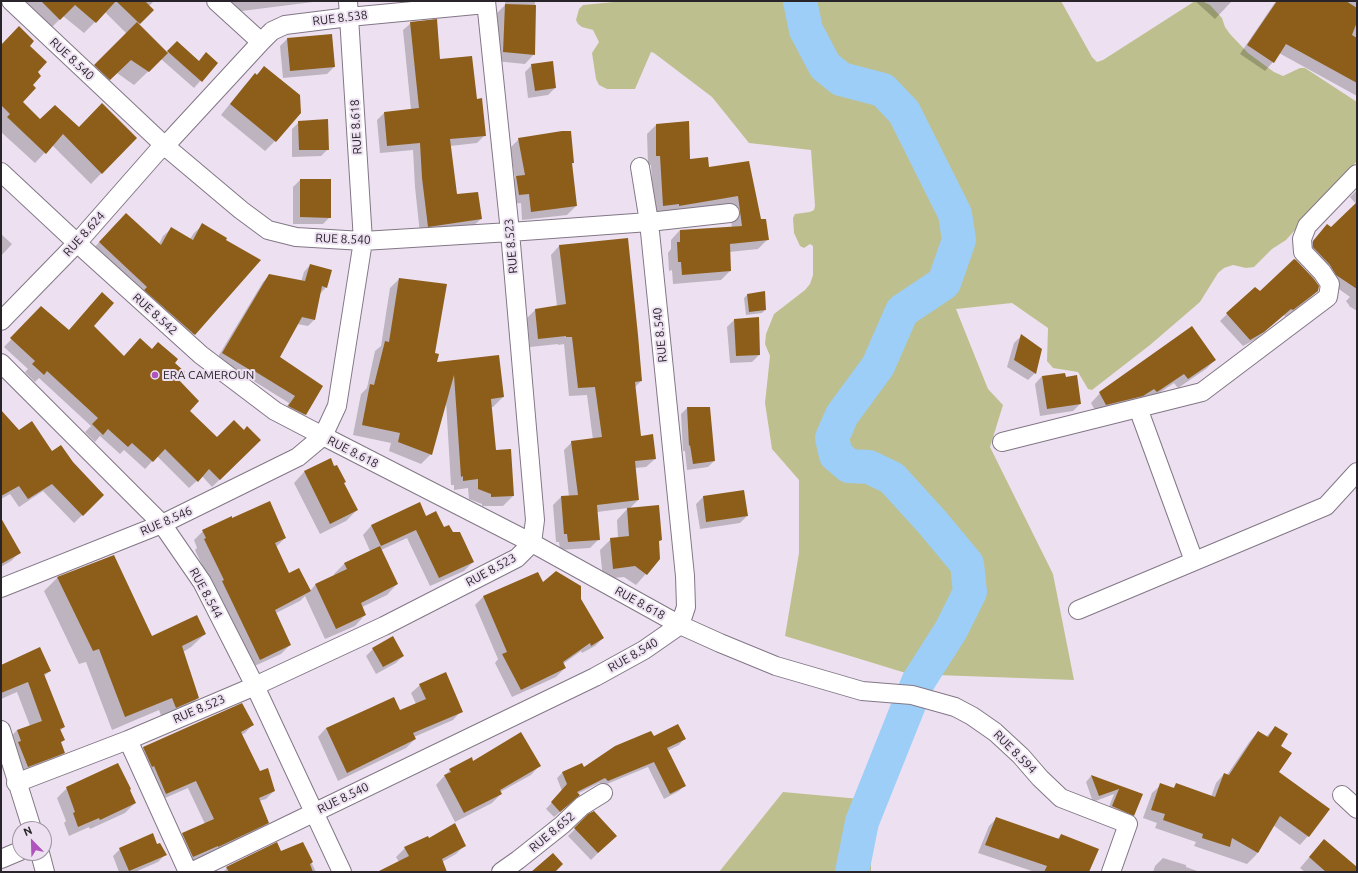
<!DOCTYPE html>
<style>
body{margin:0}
#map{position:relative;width:1358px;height:873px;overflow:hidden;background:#ede1f1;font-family:Ubuntu,sans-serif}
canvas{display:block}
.frame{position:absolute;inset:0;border:2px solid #28242a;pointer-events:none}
.north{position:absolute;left:12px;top:821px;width:40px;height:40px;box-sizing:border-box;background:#ede1f1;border:1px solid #9e95a1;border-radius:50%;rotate:337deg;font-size:11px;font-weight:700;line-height:16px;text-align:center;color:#28242a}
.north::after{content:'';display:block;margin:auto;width:14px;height:18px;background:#af53bd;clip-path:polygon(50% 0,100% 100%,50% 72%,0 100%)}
</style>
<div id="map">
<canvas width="1358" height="873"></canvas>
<div class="frame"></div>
<div class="north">N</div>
</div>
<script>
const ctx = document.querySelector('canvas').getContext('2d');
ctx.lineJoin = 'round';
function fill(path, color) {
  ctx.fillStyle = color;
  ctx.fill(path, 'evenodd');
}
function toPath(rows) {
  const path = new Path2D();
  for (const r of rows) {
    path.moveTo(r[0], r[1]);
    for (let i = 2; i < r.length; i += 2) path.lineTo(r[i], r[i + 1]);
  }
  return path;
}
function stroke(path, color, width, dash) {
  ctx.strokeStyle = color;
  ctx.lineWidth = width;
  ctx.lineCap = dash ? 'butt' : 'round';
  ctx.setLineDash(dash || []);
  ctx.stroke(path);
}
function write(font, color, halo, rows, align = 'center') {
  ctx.font = font + ' Ubuntu,sans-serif';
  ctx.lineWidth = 4;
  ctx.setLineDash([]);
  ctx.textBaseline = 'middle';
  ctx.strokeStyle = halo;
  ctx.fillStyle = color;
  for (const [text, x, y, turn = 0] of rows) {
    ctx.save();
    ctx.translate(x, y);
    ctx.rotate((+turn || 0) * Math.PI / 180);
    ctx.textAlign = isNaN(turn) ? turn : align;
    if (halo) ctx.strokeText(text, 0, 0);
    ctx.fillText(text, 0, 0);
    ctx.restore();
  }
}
fill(toPath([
 [624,1,1061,1,1092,57,1097,62,1103,60,1195,1,1202,1,1210,5,1222,18,1225,27,1230,34,1248,53,1274,72,1283,76,1300,68,1305,68,1357,102,1357,161,1286,240,1272,249,1254,267,1246,268,1233,265,1224,268,1218,273,1200,302,1150,345,1092,390,1088,389,1078,372,1053,368,1047,361,1048,328,1012,303,956,309,988,389,1003,405,990,447,1053,574,1074,680,909,674,785,636,799,553,799,480,772,449,765,403,770,356,765,344,766,334,774,314,805,290,810,284,813,275,813,246,810,244,804,248,800,246,794,233,793,218,795,214,810,212,814,210,815,206,811,150,749,143,712,97,654,53,651,52,635,89,607,89,599,85,596,79,592,53,599,42,593,30,582,27,578,24,576,20,579,9,583,5],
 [783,792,871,800,871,872,719,872]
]), '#bdc08e');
fill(toPath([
 [20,1,154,1,149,6,153,10,138,24,166,53,177,42,198,62,206,54,216,63,194,88,161,59,134,85,117,73,96,93,82,79,127,34,105,12,84,33,63,16,48,31],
 [225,1,321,1,226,13],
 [505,1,535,1,534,54,525,64,495,61,496,14,505,5],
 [1195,1,1232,1,1215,19],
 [1276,1,1357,1,1357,96,1279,53,1273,62,1265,71,1240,54],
 [411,23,439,61,476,100,485,135,477,143,450,146,456,195,481,219,473,226,420,234,415,187,413,150,380,153,377,120,384,113,411,110,403,30],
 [287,39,334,67,327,74,283,78,280,46],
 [1,44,28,46,36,72,31,85,21,102,40,121,135,138,91,184,52,145,35,163,1,132],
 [532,65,555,88,548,95,528,98,525,72],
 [264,68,275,141,265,151,221,115,245,85],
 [299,122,328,149,321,156,292,157,292,129],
 [656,125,689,160,708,168,748,162,760,220,768,239,758,249,729,252,730,271,721,280,673,284,672,270,669,271,668,253,671,249,671,240,680,230,732,228,729,205,654,214,651,165,648,165,647,134],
 [519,139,573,163,571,164,576,206,567,215,522,220,521,203,510,204,508,186,515,178,510,148],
 [300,180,330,217,323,224,293,224,293,187],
 [1357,190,1357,311,1349,306,1349,305,1346,301,1350,297,1329,282,1305,250,1327,225,1331,228,1356,204,1350,197],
 [117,223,159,244,163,236,172,228,190,239,194,233,203,225,225,240,259,261,186,343,91,251],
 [1,234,12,244,1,256],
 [627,239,641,381,635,387,640,437,655,459,646,467,634,468,638,500,629,509,661,540,658,542,659,559,636,585,624,577,603,579,600,550,611,539,618,538,617,520,628,508,597,512,599,539,590,548,560,550,559,542,556,542,553,505,561,497,569,497,564,450,572,442,593,440,587,395,569,396,564,344,558,345,558,344,530,347,527,318,535,310,557,306,551,255,559,246],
 [310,265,326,287,320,294,315,319,308,326,297,324,279,357,321,387,305,414,298,421,283,413,289,403,244,375,243,376,216,360,263,282,270,275,301,282,304,272],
 [399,279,434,354,436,363,503,397,493,407,491,407,495,452,513,496,503,506,482,506,482,504,469,499,468,488,454,490,454,485,451,485,446,401,431,454,421,464,389,451,391,443,353,435,361,394,367,388,375,351,381,346,390,288],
 [1317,291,1310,298,1285,317,1284,315,1256,339,1243,346,1220,321,1227,314,1259,293],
 [747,295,765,310,762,313,746,315,744,298],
 [41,308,68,331,92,326,124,357,152,350,174,363,177,379,189,411,217,438,244,431,260,440,212,487,202,476,189,488,157,456,145,469,124,450,120,454,100,436,95,442,85,432,91,426,39,378,35,382,25,372,28,369,4,347],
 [758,318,759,355,752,362,730,363,727,327,734,320],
 [1021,336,1041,349,1035,373,1028,380,1007,367,1014,343],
 [1215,360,1206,369,1178,388,1174,383,1147,401,1097,414,1091,403,1100,393],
 [1042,376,1080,404,1073,411,1040,416,1035,384],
 [687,408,714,461,708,467,687,470,685,451,683,451,681,414],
 [1,411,19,431,52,453,73,463,103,495,74,523,43,491,19,507,10,494,1,499],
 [330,459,357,510,346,521,320,534,294,483,304,472],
 [743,491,747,516,740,523,700,529,696,504,703,497],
 [419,503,426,517,443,529,473,562,464,571,430,586,407,538,381,550,397,584,387,595,362,607,365,615,355,626,325,639,305,596,300,601,276,613,290,645,281,654,250,668,195,550,197,548,194,540,203,531,232,519,285,538,276,547,289,574,310,591,315,585,335,576,334,574,345,563,370,551,363,535,371,526],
 [1,520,20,552,11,561,1,567],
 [113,556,151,638,205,634,191,647,183,652,198,698,185,711,163,721,159,710,112,730,86,662,79,664,44,591,57,578],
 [537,573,542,584,580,599,603,638,595,646,582,653,581,651,563,664,565,668,556,677,512,697,495,663,498,659,475,605,483,597],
 [373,649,403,656,396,663,376,674,366,656],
 [1,666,50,671,44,676,64,727,60,731,64,740,60,743,64,753,53,763,17,777,7,741,17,730,30,726,17,692,1,699],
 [420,685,461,711,453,720,414,737,415,739,406,748,338,781,318,737,326,728,399,712,416,704,411,693],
 [242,704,252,725,245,733,241,735,259,772,274,791,266,799,259,801,268,822,260,830,185,864,175,842,182,834,205,824,188,788,158,801,135,755,143,748],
 [1275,727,1279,746,1278,772,1308,836,1300,845,1273,825,1256,855,1247,864,1194,846,1196,842,1155,828,1157,823,1143,818,1152,793,1161,785,1172,789,1176,785,1211,797,1216,783,1224,774,1227,775,1250,741,1258,732,1266,737],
 [653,737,684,739,679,745,667,751,685,785,679,791,664,799,648,767,602,786,599,783,577,794,573,801,554,817,546,809,562,791,557,778,562,773,584,769],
 [473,762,540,765,531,775,500,792,501,794,492,803,455,822,436,785,450,770],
 [1091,776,1141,795,1133,815,1128,821,1107,812,1114,794,1093,802,1086,782],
 [67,788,129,790,135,803,125,813,90,829,89,827,69,836,64,823,66,821,57,798],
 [589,815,609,842,591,860,568,836],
 [997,818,1057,839,1061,835,1088,872,1035,872,978,853,989,826],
 [428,839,465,845,456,854,442,862,446,872,382,872,399,862,396,857,405,848],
 [1324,840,1356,867,1357,866,1357,872,1305,872,1300,868],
 [302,843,316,872,223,872,228,867,280,852],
 [157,845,165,855,158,862,135,872,119,872,113,856,120,849],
 [1163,858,1186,865,1186,867,1200,872,1153,872,1155,866]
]), '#0003');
stroke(toPath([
 [800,1,806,30,825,66,841,79,883,90,904,112,955,214,959,240,944,283,902,311,878,366,842,415,832,438,836,455,849,466,869,467,892,478,932,522,967,564,970,592,951,630,918,682,862,822,852,872]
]), '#9ccef8', 34);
fill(toPath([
 [41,1,116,1,96,23,75,5,60,20],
 [116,1,145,1,154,10,140,24],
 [1277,1,1346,1,1357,8,1357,22,1352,35,1357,38,1357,83,1286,44,1274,63,1247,45],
 [505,4,536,5,535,55,503,52],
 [437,19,440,59,472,56,477,99,482,98,486,136,450,139,457,194,478,192,482,219,428,227,422,178,420,143,387,146,384,112,419,108,410,22],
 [137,22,168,53,149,72,131,60,110,80,94,65],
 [19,26,34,41,30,46,47,62,38,72,41,76,33,85,36,88,23,102,40,119,55,105,79,127,102,103,137,138,102,174,63,134,46,154,7,117,10,114,1,105,1,45],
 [332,34,335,67,290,71,287,38],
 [177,41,199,61,206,52,218,63,202,82,167,51],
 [553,61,556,88,535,91,531,64],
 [264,66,300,95,301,113,276,142,230,104,255,73,257,75],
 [328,119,329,150,299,150,298,121],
 [689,121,690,159,708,157,709,167,749,161,761,219,766,219,769,240,730,244,731,271,682,275,681,262,678,262,677,242,680,242,680,230,742,226,738,196,679,206,679,204,663,206,660,156,656,156,656,124],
 [562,131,571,131,574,163,572,163,577,206,531,212,529,194,519,195,516,176,525,175,518,138],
 [300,179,331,179,331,218,300,217],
 [1357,202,1357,289,1336,275,1330,265,1313,247,1313,241,1327,224,1331,227],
 [126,213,161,245,171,227,193,240,202,223,227,238,226,240,261,260,195,335,144,290,147,287,99,242],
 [628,238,638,335,642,381,635,382,641,436,653,434,656,459,635,461,639,500,597,505,600,540,568,542,567,534,564,534,561,496,578,495,571,441,602,437,595,387,578,388,572,337,566,337,566,336,538,339,535,309,566,304,559,245],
 [1294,259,1296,260,1314,279,1319,286,1318,291,1293,310,1291,309,1264,332,1250,340,1226,313,1255,287,1260,291],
 [310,264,332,270,327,288,322,286,315,320,302,317,280,357,323,386,306,415,288,406,295,396,251,369,250,370,222,353,269,274,305,281],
 [399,278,447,284,435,353,439,354,437,362,499,355,504,397,491,399,496,450,511,449,514,496,491,497,491,494,478,489,478,479,463,481,463,476,461,477,454,375,432,455,398,442,400,433,362,425,370,384,374,385,385,341,389,342],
 [765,291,766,310,749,312,747,294],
 [102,292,114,303,94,326,124,356,140,338,152,349,158,342,178,359,175,363,185,372,178,379,199,401,190,411,217,437,234,420,244,430,247,426,261,440,220,480,209,469,198,482,165,449,153,462,132,443,128,447,108,429,103,435,92,424,98,418,47,371,44,375,32,364,35,361,10,338,41,306,69,330],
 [759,317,760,355,736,356,734,319],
 [1192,326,1216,360,1188,379,1184,374,1157,392,1154,389,1143,396,1106,405,1099,392],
 [1021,334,1042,349,1036,374,1014,360],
 [1065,373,1066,377,1077,375,1081,404,1047,409,1042,376],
 [687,407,710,407,715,461,693,464,690,445,689,446],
 [1,410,19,430,32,421,52,451,61,445,73,462,104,495,83,516,52,484,28,499,19,486,1,496],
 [331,458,334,466,337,465,346,482,344,483,358,510,330,524,304,471],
 [744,490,748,516,706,522,703,496],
 [270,501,286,538,275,543,289,573,299,568,311,591,275,610,291,645,260,660,222,581,224,580,204,539,206,538,202,530,232,516,232,518],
 [420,502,426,516,436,511,444,527,449,525,453,532,460,532,474,562,439,578,416,530,381,546,371,525],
 [659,505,662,540,659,541,660,559,647,575,635,566,613,569,610,538,629,536,627,508],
 [1,518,21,553,1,564],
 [380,546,398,584,361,603,366,615,336,629,315,584,347,569,344,563],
 [114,555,152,636,197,615,206,634,182,646,199,698,176,708,172,698,125,717,99,649,93,651,57,577],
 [556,571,581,586,581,599,604,638,591,646,590,643,563,662,566,668,521,690,502,654,507,652,483,596,538,572,543,582],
 [393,636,404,656,383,667,372,648],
 [40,647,51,671,44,674,65,727,60,729,65,740,61,742,65,753,28,767,18,742,21,741,17,730,42,721,28,682,1,693,1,665],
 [446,672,463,712,413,733,416,739,347,773,326,728,394,697,400,710,426,699,419,684],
 [242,703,254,725,241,732,260,771,268,768,275,791,259,798,269,823,218,847,218,846,193,857,182,833,214,819,196,781,166,794,154,766,152,767,143,747],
 [678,724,686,739,667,748,686,786,670,794,654,762,608,781,605,778,577,792,580,795,560,812,551,802,567,784,562,772,582,763,584,767,615,746,651,731,654,736],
 [1275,726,1288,734,1281,746,1292,753,1279,772,1330,809,1309,837,1280,816,1258,853,1232,838,1230,847,1202,838,1203,834,1163,820,1165,814,1151,810,1160,783,1174,788,1176,783,1215,797,1224,773,1229,775,1258,731,1268,737],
 [521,732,541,766,500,790,502,794,464,813,444,775,451,772,449,769,472,757,473,761],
 [118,763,131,789,130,790,136,803,100,820,99,818,78,827,73,813,75,812,66,787],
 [1091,775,1143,794,1134,816,1112,806,1119,789,1099,796],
 [594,811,617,836,598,853,574,828,588,814],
 [996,817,1059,839,1061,834,1099,849,1089,872,1044,872,1047,866,985,845],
 [455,823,466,846,442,859,447,872,377,872,409,856,404,847,428,836,429,838],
 [153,833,157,844,160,843,167,855,129,871,119,848],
 [1324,839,1357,867,1357,872,1326,872,1309,857],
 [277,842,281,851,303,842,313,862,310,864,313,872,229,872,226,867],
 [553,853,563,864,555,872,531,872]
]), '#8c5e1a');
const minor = toPath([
 [11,1,165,146,241,210,268,230,296,237,363,241,510,232,649,222,685,576,686,607,680,625,644,650,595,677,191,872],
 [216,1,261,42,272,31,285,25,349,17,486,4],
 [348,1,363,241,337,406,323,436,532,543,680,625,720,643,776,666,862,691,912,695,955,707,972,716,995,732,1021,756,1040,778,1061,798,1128,824,1111,872],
 [640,167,649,222,730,213],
 [1,172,77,243,201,355,275,411,323,436,298,457,162,524,1,588],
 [1,321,77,243,157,152,165,146,261,42],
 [1,363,162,524,202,582,255,686,342,872],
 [1138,408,1194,561],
 [1002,442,1202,392,1328,297,1330,284,1322,272,1303,252,1302,239,1307,226,1357,174],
 [1078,610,1326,506,1357,472],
 [1,730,32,829],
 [16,783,128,740],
 [1342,795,1357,809],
 [40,853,45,872],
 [1,859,20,851],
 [188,872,128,740,255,686,384,626,517,558,532,543,535,520,510,232,486,1],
 [501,872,518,860,562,825,582,806,603,793]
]);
stroke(minor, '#827786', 20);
stroke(minor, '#fff', 18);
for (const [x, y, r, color] of [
 [155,375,4,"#af53bd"]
]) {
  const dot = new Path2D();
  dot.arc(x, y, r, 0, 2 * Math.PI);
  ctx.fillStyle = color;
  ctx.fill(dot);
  stroke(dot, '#ede1f1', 1.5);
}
write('12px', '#28242a', '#ede1f1', [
 ["RUE 8.538",340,18,-7],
 ["RUE 8.540",72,59,43],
 ["RUE 8.618",356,127,-93],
 ["RUE 8.624",84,234,-48],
 ["RUE 8.540",343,239,2],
 ["RUE 8.523",511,246,-95],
 ["RUE 8.542",155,314,42],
 ["RUE 8.540",660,335,-96],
 ["RUE 8.618",353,452,27],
 ["RUE 8.546",166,521,-24],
 ["RUE 8.523",491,570,-29],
 ["RUE 8.544",206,593,61],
 ["RUE 8.618",640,603,29],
 ["RUE 8.540",633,655,-30],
 ["RUE 8.523",199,709,-23],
 ["RUE 8.594",1015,752,45],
 ["RUE 8.540",343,798,-26],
 ["RUE 8.652",552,832,-40]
]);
write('12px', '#28242a', '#ede1f1', [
 ["ERA CAMEROUN",163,375]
], 'left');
</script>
